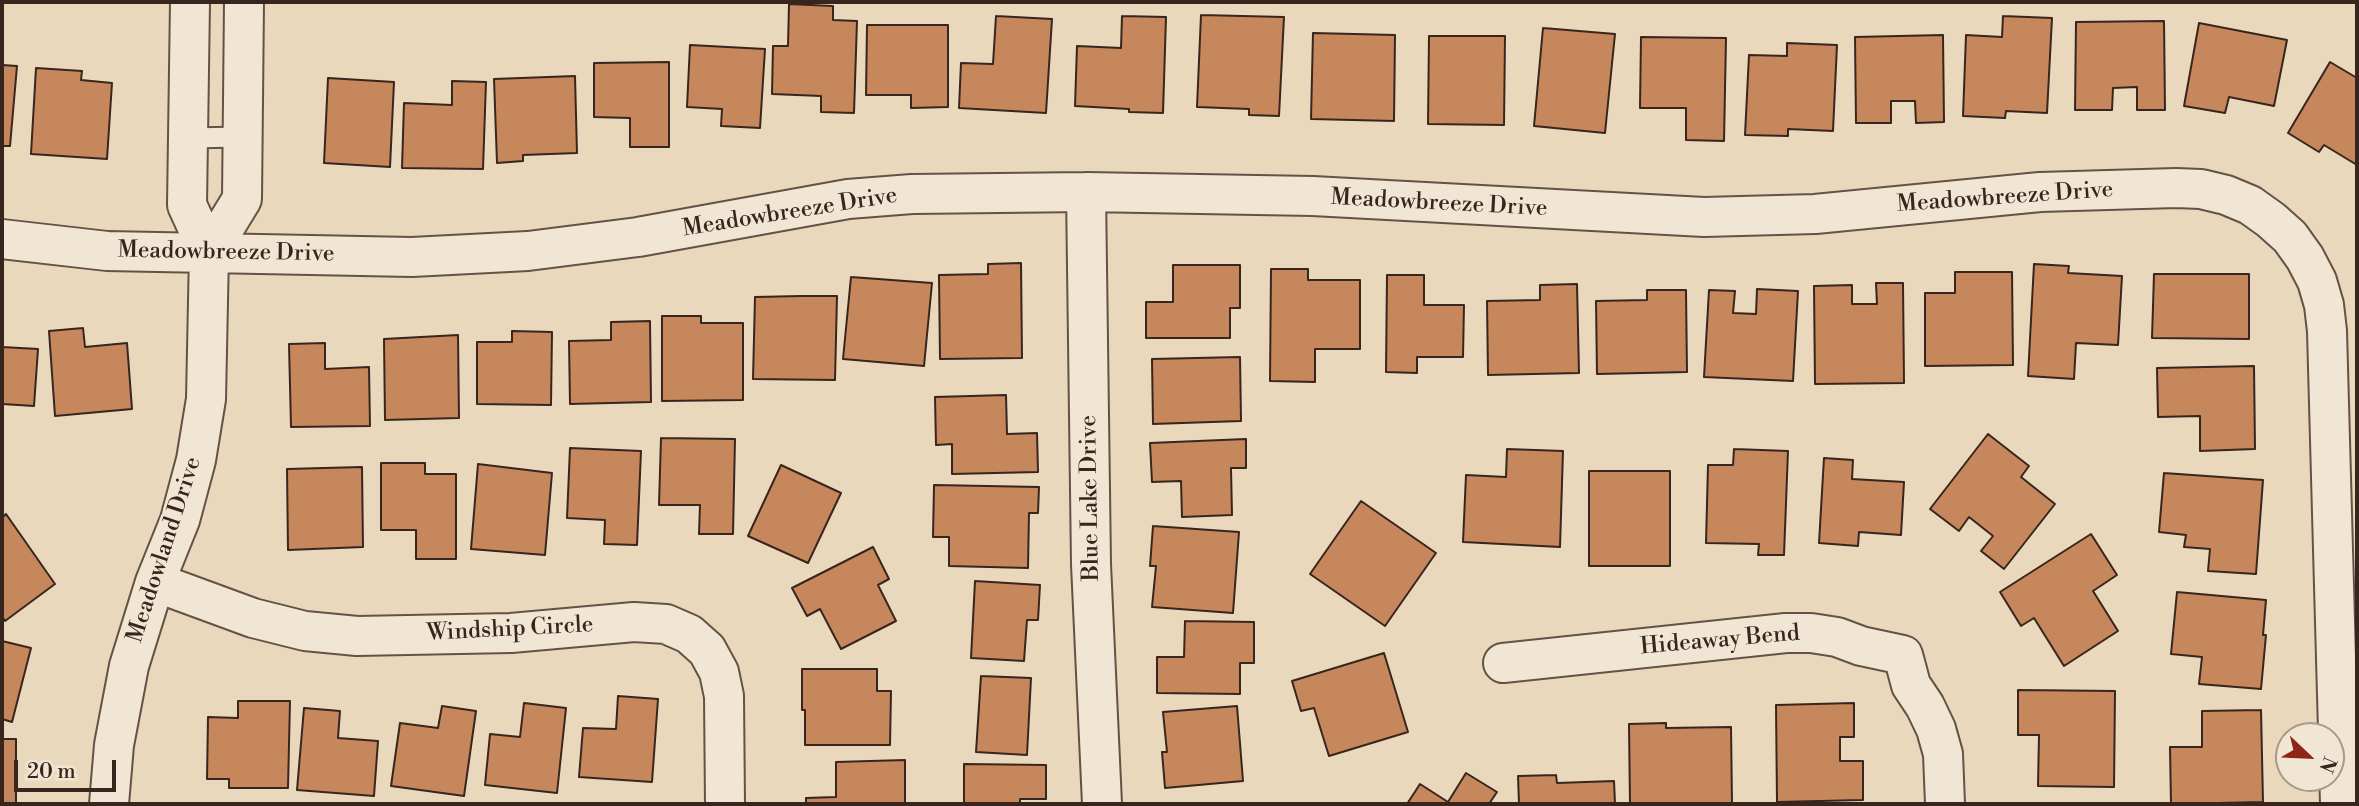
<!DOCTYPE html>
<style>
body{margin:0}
#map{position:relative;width:2359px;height:806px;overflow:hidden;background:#e9d8bc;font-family:"Libre Bodoni",serif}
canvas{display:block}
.frame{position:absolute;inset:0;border:4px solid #38251e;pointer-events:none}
.north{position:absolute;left:2275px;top:722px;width:70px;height:70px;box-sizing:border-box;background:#f1e6d3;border:2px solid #a7998b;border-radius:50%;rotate:113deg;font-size:19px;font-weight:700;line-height:28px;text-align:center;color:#38251e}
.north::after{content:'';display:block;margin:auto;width:24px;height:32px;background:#8f2418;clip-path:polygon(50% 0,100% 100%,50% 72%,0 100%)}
.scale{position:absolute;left:14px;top:760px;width:102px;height:32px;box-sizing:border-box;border:4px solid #38251e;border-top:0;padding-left:9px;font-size:21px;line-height:24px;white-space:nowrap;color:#38251e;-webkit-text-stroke:5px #f1e6d3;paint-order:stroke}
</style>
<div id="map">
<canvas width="2359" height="806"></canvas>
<div class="frame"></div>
<div class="north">N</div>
<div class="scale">20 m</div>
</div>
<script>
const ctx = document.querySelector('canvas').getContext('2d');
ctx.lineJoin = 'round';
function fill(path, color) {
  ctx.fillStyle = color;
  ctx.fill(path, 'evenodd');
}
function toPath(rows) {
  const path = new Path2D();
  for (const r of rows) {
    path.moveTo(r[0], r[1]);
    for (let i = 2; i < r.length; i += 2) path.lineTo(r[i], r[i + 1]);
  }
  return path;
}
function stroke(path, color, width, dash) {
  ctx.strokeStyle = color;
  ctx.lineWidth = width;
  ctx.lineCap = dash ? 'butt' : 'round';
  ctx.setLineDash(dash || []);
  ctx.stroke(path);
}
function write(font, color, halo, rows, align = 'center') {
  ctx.font = font + ' "Libre Bodoni",serif';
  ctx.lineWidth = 5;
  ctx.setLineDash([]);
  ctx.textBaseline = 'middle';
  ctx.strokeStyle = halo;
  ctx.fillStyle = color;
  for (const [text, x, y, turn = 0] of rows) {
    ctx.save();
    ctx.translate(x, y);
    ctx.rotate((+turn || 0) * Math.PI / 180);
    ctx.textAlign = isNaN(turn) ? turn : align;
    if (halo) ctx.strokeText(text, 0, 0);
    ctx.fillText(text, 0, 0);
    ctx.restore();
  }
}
const building = toPath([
 [789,4,833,6,833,20,857,21,854,113,821,112,821,96,772,94,773,46,788,46,789,4],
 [1201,15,1284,17,1279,116,1249,115,1249,109,1197,107,1201,15],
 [996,16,1052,19,1046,113,959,108,961,63,993,64,996,16],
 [1122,16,1166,17,1163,113,1129,112,1129,109,1075,106,1077,46,1121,48,1122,16],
 [2003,16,2052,18,2047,113,2006,111,2005,118,1963,116,1966,35,2002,37,2003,16],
 [2164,21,2165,110,2137,110,2137,87,2113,88,2112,110,2075,110,2076,22,2164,21],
 [2199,23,2287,40,2274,106,2229,97,2225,113,2184,106,2199,23],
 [867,25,948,25,948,107,911,108,911,95,866,95,867,25],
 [1543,28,1615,34,1605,133,1534,126,1543,28],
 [1313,33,1395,35,1394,121,1311,119,1313,33],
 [1943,35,1944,122,1916,123,1915,101,1891,101,1891,123,1856,123,1855,37,1943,35],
 [1429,36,1505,36,1504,125,1428,124,1429,36],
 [1641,37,1726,38,1724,141,1686,140,1686,108,1640,108,1641,37],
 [1787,43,1837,45,1833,131,1788,129,1788,136,1745,135,1749,55,1787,56,1787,43],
 [690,45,765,49,760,128,721,126,722,109,687,107,690,45],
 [669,62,669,147,630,147,630,118,594,117,594,63,669,62],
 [2330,62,2357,78,2357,165,2324,145,2319,152,2288,133,2330,62],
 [2,65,17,66,10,146,2,146,2,65],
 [36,68,82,71,81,80,112,83,107,159,31,154,36,68],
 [575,76,577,153,523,155,523,161,497,163,494,79,575,76],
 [328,78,394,82,390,167,324,163,328,78],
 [452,81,486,82,483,169,402,168,404,103,452,105,452,81],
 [1021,263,1022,358,940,359,939,275,988,274,988,264,1021,263],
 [2034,264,2069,266,2068,273,2122,276,2118,345,2076,343,2074,379,2028,376,2034,264],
 [1173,265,1240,265,1240,308,1230,308,1230,338,1146,338,1146,302,1173,302,1173,265],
 [1271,269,1308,269,1308,280,1360,280,1360,349,1315,349,1315,382,1270,381,1271,269],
 [1955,272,2012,272,2013,365,1925,366,1925,293,1955,293,1955,272],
 [2154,274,2249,274,2249,339,2152,338,2154,274],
 [1387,275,1424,275,1424,305,1464,305,1463,357,1417,357,1417,373,1386,372,1387,275],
 [851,277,932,283,924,366,843,359,851,277],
 [1876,283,1903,283,1904,383,1815,384,1814,286,1852,285,1852,304,1877,304,1876,283],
 [1577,284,1579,373,1488,375,1487,301,1540,300,1540,285,1577,284],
 [1757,289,1798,291,1793,381,1704,377,1709,290,1735,291,1733,313,1756,314,1757,289],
 [1647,290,1686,290,1687,372,1597,374,1596,301,1647,300,1647,290],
 [801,296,837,296,835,380,753,379,755,297,801,296],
 [662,316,701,316,701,323,743,323,743,400,662,401,662,316],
 [650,321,651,402,570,404,569,341,611,340,611,322,650,321],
 [83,328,85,347,127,343,132,409,55,416,49,331,83,328],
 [512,331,552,332,551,405,477,404,477,342,512,342,512,331],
 [458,335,459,418,385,420,384,339,458,335],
 [325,343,325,369,369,367,370,426,291,427,289,344,325,343],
 [2,347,38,349,34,406,2,404,2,347],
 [1240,357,1241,421,1153,424,1152,359,1240,357],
 [2254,366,2255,449,2200,451,2200,416,2158,417,2157,368,2254,366],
 [1006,395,1007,434,1037,433,1038,472,952,474,952,444,936,445,935,397,1006,395],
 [1988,434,2029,466,2021,477,2055,504,2004,569,1981,551,1993,536,1969,517,1959,531,1930,509,1988,434],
 [661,438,735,439,733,534,699,534,700,505,659,505,661,438],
 [1246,439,1246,468,1231,468,1232,515,1182,517,1181,481,1152,482,1150,443,1246,439],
 [570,448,641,451,637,545,604,544,605,520,567,518,570,448],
 [1507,449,1563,451,1560,547,1463,542,1466,475,1506,477,1507,449],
 [1734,449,1788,451,1784,555,1758,555,1759,544,1706,543,1708,465,1733,465,1734,449],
 [1824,458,1853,460,1852,479,1904,482,1901,535,1859,532,1858,546,1819,543,1824,458],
 [381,463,425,463,425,474,456,474,456,559,416,559,416,530,381,530,381,463],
 [478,464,552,473,545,555,471,549,478,464],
 [781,465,841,493,808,563,748,536,781,465],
 [362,467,363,547,288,550,287,469,362,467],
 [1589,471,1670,471,1670,566,1589,566,1589,471],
 [2164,473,2263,480,2256,574,2208,571,2210,549,2184,547,2186,535,2159,532,2164,473],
 [934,485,1039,487,1038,513,1029,513,1028,568,949,566,949,537,933,537,934,485],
 [1361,501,1436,553,1385,626,1310,574,1361,501],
 [6,514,55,584,5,621,2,616,2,518,6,514],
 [1153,526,1239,532,1233,613,1152,607,1156,566,1150,566,1153,526],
 [2091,534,2117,575,2093,591,2118,631,2064,666,2034,618,2021,626,2000,592,2091,534],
 [873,547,889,579,878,585,896,621,841,649,820,609,807,616,792,588,873,547],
 [975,581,1040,585,1038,620,1027,620,1024,661,971,658,975,581],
 [2177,592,2266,600,2263,635,2266,635,2261,689,2199,684,2202,657,2171,654,2177,592],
 [1185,621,1254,622,1254,663,1240,663,1240,694,1157,693,1157,657,1184,657,1185,621],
 [2,641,31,648,12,722,2,719,2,641],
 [1384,653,1408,732,1329,756,1314,708,1301,711,1292,681,1384,653],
 [802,669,877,669,877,691,891,691,890,745,805,745,805,710,802,710,802,669],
 [981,676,1031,678,1027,755,976,752,981,676],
 [2018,690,2115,691,2114,787,2038,786,2039,735,2018,735,2018,690],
 [618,696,658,699,652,782,579,777,583,728,616,729,618,696],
 [238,701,290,701,288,788,229,788,229,779,207,779,208,717,238,718,238,701],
 [524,703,566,708,557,793,485,785,490,734,520,737,524,703],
 [1854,703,1854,737,1840,737,1840,761,1863,761,1863,800,1777,802,1776,705,1854,703],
 [442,706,476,711,464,796,391,786,400,723,438,728,442,706],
 [1237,706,1243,781,1165,788,1162,752,1167,752,1163,712,1237,706],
 [304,708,340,711,338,738,378,741,374,796,297,790,304,708],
 [2261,710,2263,802,2171,804,2170,747,2202,747,2202,711,2261,710],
 [1666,723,1666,728,1731,727,1732,803,1630,804,1629,724,1666,723],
 [2,739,16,739,16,804,2,804,2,739],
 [905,760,905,804,806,804,806,798,836,797,836,762,905,760],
 [964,764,1046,765,1046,799,1020,799,1020,804,964,804,964,764],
 [1466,773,1497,792,1489,804,1407,804,1420,784,1448,802,1466,773],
 [1556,775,1557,783,1614,781,1615,804,1519,804,1518,776,1556,775]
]);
fill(building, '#c7875c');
stroke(building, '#38251e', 2);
const lane = toPath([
 [188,138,242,137]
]);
const street = toPath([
 [1086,192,1091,564,1102,804],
 [2,239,107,251,412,257,528,251,638,237,848,199,912,194,1086,192,1313,196,1704,217,1815,214,2040,192,2176,188,2201,189,2226,195,2250,205,2271,220,2290,237,2305,258,2317,281,2324,305,2327,331,2340,804],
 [209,253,242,199,244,2],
 [155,582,253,618,305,631,357,636,511,633,634,622,666,624,689,634,707,650,719,672,724,696,725,804],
 [1503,663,1786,633,1811,633,1837,637,1861,646,1903,655,1911,685,1925,706,1936,729,1943,754,1945,804],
 [109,804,114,745,129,666,155,582,180,520,196,460,206,399,209,253,187,205,190,2]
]);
stroke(lane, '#645246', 23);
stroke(street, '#645246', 42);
stroke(lane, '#f1e6d3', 19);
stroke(street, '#f1e6d3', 38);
write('23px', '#38251e', '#f1e6d3', [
 ["Meadowbreeze Drive",2005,198,-4],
 ["Meadowbreeze Drive",1439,204,3],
 ["Meadowbreeze Drive",790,213,-9],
 ["Meadowbreeze Drive",226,253,1],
 ["Blue Lake Drive",1091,498,-91],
 ["Meadowland Drive",165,550,-72],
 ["Windship Circle",510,630,-3],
 ["Hideaway Bend",1720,641,-5]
]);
</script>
